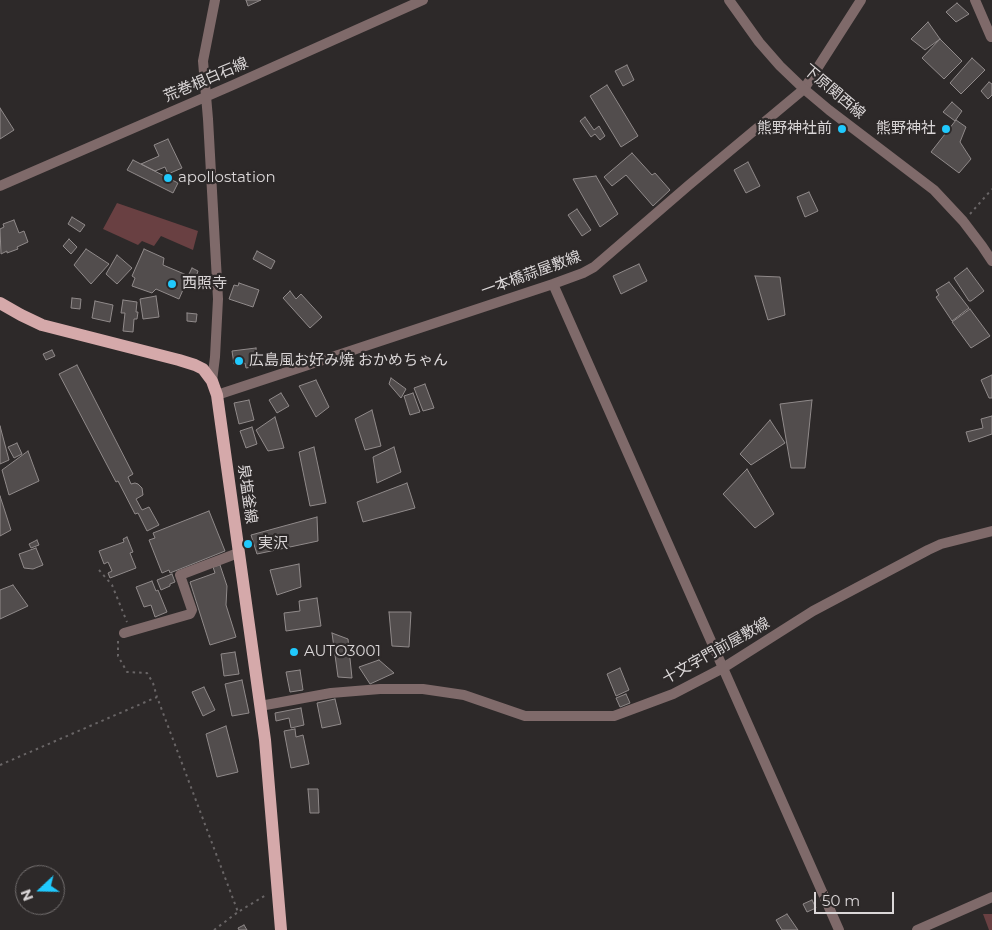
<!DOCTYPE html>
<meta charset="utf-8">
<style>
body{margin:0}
#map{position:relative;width:992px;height:930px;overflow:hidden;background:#2d2929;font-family:Montserrat,sans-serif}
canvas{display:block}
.north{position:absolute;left:15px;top:865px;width:50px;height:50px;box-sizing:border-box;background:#2d2929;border:1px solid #736f6f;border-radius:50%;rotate:249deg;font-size:14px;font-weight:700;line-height:20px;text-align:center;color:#dbd7d8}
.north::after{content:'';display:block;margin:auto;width:18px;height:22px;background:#20c9fd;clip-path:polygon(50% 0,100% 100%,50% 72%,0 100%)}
.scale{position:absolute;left:814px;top:892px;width:80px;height:22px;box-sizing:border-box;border:2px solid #dbd7d8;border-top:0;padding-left:6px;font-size:15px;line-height:18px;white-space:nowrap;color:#dbd7d8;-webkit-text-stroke:4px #2d2929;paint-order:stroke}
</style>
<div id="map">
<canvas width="992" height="930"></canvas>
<div class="north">N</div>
<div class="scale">50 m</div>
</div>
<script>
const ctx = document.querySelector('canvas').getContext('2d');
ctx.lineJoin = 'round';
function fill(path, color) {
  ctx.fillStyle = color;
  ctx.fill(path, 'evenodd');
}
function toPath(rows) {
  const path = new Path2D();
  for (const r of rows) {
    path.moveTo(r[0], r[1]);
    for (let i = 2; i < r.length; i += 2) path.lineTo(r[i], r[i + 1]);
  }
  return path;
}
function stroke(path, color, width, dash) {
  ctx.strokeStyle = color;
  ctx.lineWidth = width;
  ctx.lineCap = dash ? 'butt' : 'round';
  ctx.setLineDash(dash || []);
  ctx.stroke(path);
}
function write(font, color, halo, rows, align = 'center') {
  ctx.font = font + ' Montserrat,"Noto Sans JP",sans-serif';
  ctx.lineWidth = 4.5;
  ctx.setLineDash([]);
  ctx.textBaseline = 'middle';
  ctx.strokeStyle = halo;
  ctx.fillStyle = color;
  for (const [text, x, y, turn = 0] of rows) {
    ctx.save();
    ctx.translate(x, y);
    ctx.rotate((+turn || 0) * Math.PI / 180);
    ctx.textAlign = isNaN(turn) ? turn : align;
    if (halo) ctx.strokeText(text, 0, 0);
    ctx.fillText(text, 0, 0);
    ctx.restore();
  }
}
fill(toPath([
 [117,203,198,231,193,250,161,236,154,246,142,241,138,245,103,229],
 [983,914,992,914,992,930,989,930]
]), '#694042');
const building = toPath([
 [246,0,261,0,248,6,246,0],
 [957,3,969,14,956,22,946,12,957,3],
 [928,22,940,39,925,50,911,39,928,22],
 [940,39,962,61,944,79,922,58,940,39],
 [972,58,985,70,961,94,950,83,972,58],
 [627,65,634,80,623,86,615,71,627,65],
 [989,82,992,84,992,95,988,99,981,91,989,82],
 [607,85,638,136,621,147,590,96,607,85],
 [952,102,962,111,955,121,943,112,952,102],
 [0,108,14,130,0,139,0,108],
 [585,117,594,130,599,126,605,136,600,140,595,134,591,137,580,121,585,117],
 [956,120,966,127,960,142,971,159,959,173,931,152,956,120],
 [168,139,182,168,168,174,165,167,155,171,141,164,159,156,154,145,168,139],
 [632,153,652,175,655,173,670,190,653,206,626,175,612,186,604,177,632,153],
 [133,160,178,183,173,193,127,170,133,160],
 [748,162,760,186,746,193,734,170,748,162],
 [596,176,618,214,600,227,573,179,596,176],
 [809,192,818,211,805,217,797,197,809,192],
 [577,209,591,230,582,236,568,215,577,209],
 [72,217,85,225,80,232,68,224,72,217],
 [14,220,19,233,24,231,28,242,17,247,18,249,7,253,7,251,1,254,0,229,4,227,3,224,14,220],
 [69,239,77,247,71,254,63,246,69,239],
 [86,249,109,264,91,284,74,265,86,249],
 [144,249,164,258,163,265,189,276,179,299,156,289,152,293,132,286,135,278,132,276,144,249],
 [257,251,275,261,271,269,253,259,257,251],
 [117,255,132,268,117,284,106,274,117,255],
 [639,264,647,281,621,294,613,276,639,264],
 [192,268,198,271,196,277,189,274,192,268],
 [967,268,984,291,971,301,969,301,954,278,967,268],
 [755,276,780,277,785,315,768,320,755,276],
 [949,282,969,308,952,321,936,297,939,295,936,290,949,282],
 [239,283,259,290,253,307,229,299,234,285,238,286,239,283],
 [290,291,296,299,301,294,322,317,310,328,283,298,290,291],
 [156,296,159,317,143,319,140,299,156,296],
 [72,298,81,299,80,309,71,308,72,298],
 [123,300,137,302,136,312,138,312,137,319,134,319,133,332,123,331,125,313,121,313,123,300],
 [95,301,113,305,110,322,92,318,95,301],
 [970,309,990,336,971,348,952,322,970,309],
 [187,313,197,314,196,322,187,321,187,313],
 [256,348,258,366,246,368,245,363,234,364,232,351,256,348],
 [52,350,55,356,46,360,43,354,52,350],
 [77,365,133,474,128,477,131,484,135,483,138,484,142,488,143,495,136,499,142,510,149,507,159,525,147,531,138,513,135,514,118,481,116,482,59,374,77,365],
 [992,375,992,398,989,398,981,380,992,375],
 [391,378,406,389,401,398,389,384,391,378],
 [316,380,329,407,316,417,299,386,316,380],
 [425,384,434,408,423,411,414,388,425,384],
 [281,393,289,406,277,413,269,400,281,393],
 [413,393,420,412,410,415,404,396,413,393],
 [249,400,254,420,239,424,234,403,249,400],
 [812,400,805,468,791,468,780,404,812,400],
 [372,410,381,446,365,450,355,419,372,410],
 [992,416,992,434,969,442,966,432,983,428,981,419,992,416],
 [275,417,284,448,268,451,256,430,275,417],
 [770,420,785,443,751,465,740,454,770,420],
 [0,426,9,460,0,464,0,426],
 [252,427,257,444,246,448,240,431,252,427],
 [17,443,22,454,14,458,8,447,17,443],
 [314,447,326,503,310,506,299,452,314,447],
 [394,447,401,472,377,483,373,457,394,447],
 [28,451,39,481,9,495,2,470,28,451],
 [747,469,774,514,755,528,723,494,747,469],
 [407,483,415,508,363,522,357,502,407,483],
 [0,496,11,530,0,536,0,496],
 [209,511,225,551,170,573,169,570,162,573,149,540,155,538,153,533,209,511],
 [317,517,318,541,257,554,251,535,317,517],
 [127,537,133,552,130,553,136,568,110,578,108,573,112,571,108,562,104,564,99,551,124,542,123,539,127,537],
 [37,540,39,545,31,548,29,544,37,540],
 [36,548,43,565,33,569,24,568,19,554,36,548],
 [299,564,301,587,277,595,270,570,299,564],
 [220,565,227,586,226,605,236,637,210,645,190,582,215,573,213,567,220,565],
 [172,574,175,582,170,584,170,586,161,590,157,580,172,574],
 [152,581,156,591,158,590,167,612,155,617,151,605,144,607,136,587,152,581],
 [13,585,28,606,0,619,0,590,13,585],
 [317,598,321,626,286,631,284,613,300,611,299,601,317,598],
 [389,612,411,612,409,647,392,646,389,612],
 [332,633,348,639,352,678,338,677,332,633],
 [235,652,239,674,224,676,221,654,235,652],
 [379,660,394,673,370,684,359,667,379,660],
 [620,668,629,690,616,696,607,674,620,668],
 [300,670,303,690,290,692,286,672,300,670],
 [242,680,249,713,232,716,225,684,242,680],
 [204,687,215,710,203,716,192,692,204,687],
 [626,694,630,703,620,707,616,698,626,694],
 [335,699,341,724,322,728,317,703,335,699],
 [301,708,304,725,291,728,289,718,276,721,275,713,301,708],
 [226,726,238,772,217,777,206,734,226,726],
 [295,729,296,737,303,735,309,764,291,768,284,731,295,729],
 [308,789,318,789,319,813,310,813,308,789],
 [812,900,816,908,807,912,803,904,812,900],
 [787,914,798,930,782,930,776,920,787,914],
 [244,925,247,930,239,930,238,928,244,925]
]);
fill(building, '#524d4d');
stroke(building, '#908a8a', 1);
stroke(toPath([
 [970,214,992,189],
 [99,570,112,585,127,622],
 [118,641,118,656,127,672,147,673,153,683,157,697],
 [0,765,157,697,238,912,266,895],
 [214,930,238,912]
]), '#696566', 2, [2.5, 4]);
stroke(toPath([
 [975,0,991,37],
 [553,284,839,930],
 [217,395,553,284,583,273,594,267,689,185,804,89,861,0],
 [124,633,190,614,192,610,180,575,238,553],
 [260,706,331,693,380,689,423,689,464,695,525,716,614,716,673,694,723,668,813,611,928,550,941,544,992,531],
 [917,930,992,897]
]), '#7f6a6a', 10);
stroke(toPath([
 [729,0,759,42,780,66,804,89,829,110,934,190,963,221,982,246,992,261],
 [0,186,233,85,423,0],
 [212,381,215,357,218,299,208,119,203,61,215,0]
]), '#7f6a6a', 10);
stroke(toPath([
 [0,303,21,315,42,325,179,360,195,365,203,369,212,381,217,395,265,740,281,930]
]), '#d5a9aa', 12);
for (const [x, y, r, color] of [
 [842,129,5,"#20c9fd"],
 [946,129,5,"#20c9fd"],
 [168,178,5,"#20c9fd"],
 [172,284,5,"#20c9fd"],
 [239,361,5,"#20c9fd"],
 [248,544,5,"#20c9fd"],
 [294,652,5,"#20c9fd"]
]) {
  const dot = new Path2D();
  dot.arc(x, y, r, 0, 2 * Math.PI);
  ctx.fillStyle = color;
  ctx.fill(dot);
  stroke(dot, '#2d2929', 2);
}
write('15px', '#dbd7d8', '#2d2929', [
 ["荒巻根白石線",206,80,-23],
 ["下原関西線",834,92,40],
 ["一本橋蒜屋敷線",531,274,-20],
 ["泉塩釜線",247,494,82],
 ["十文字門前屋敷線",716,651,-29]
]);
write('15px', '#dbd7d8', '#2d2929', [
 ["熊野神社前",832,129,"right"],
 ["熊野神社",936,129,"right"],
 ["apollostation",178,178],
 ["西照寺",182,284],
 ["広島風お好み焼 おかめちゃん",249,361],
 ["実沢",258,544],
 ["AUTO3001",304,652]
], 'left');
</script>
